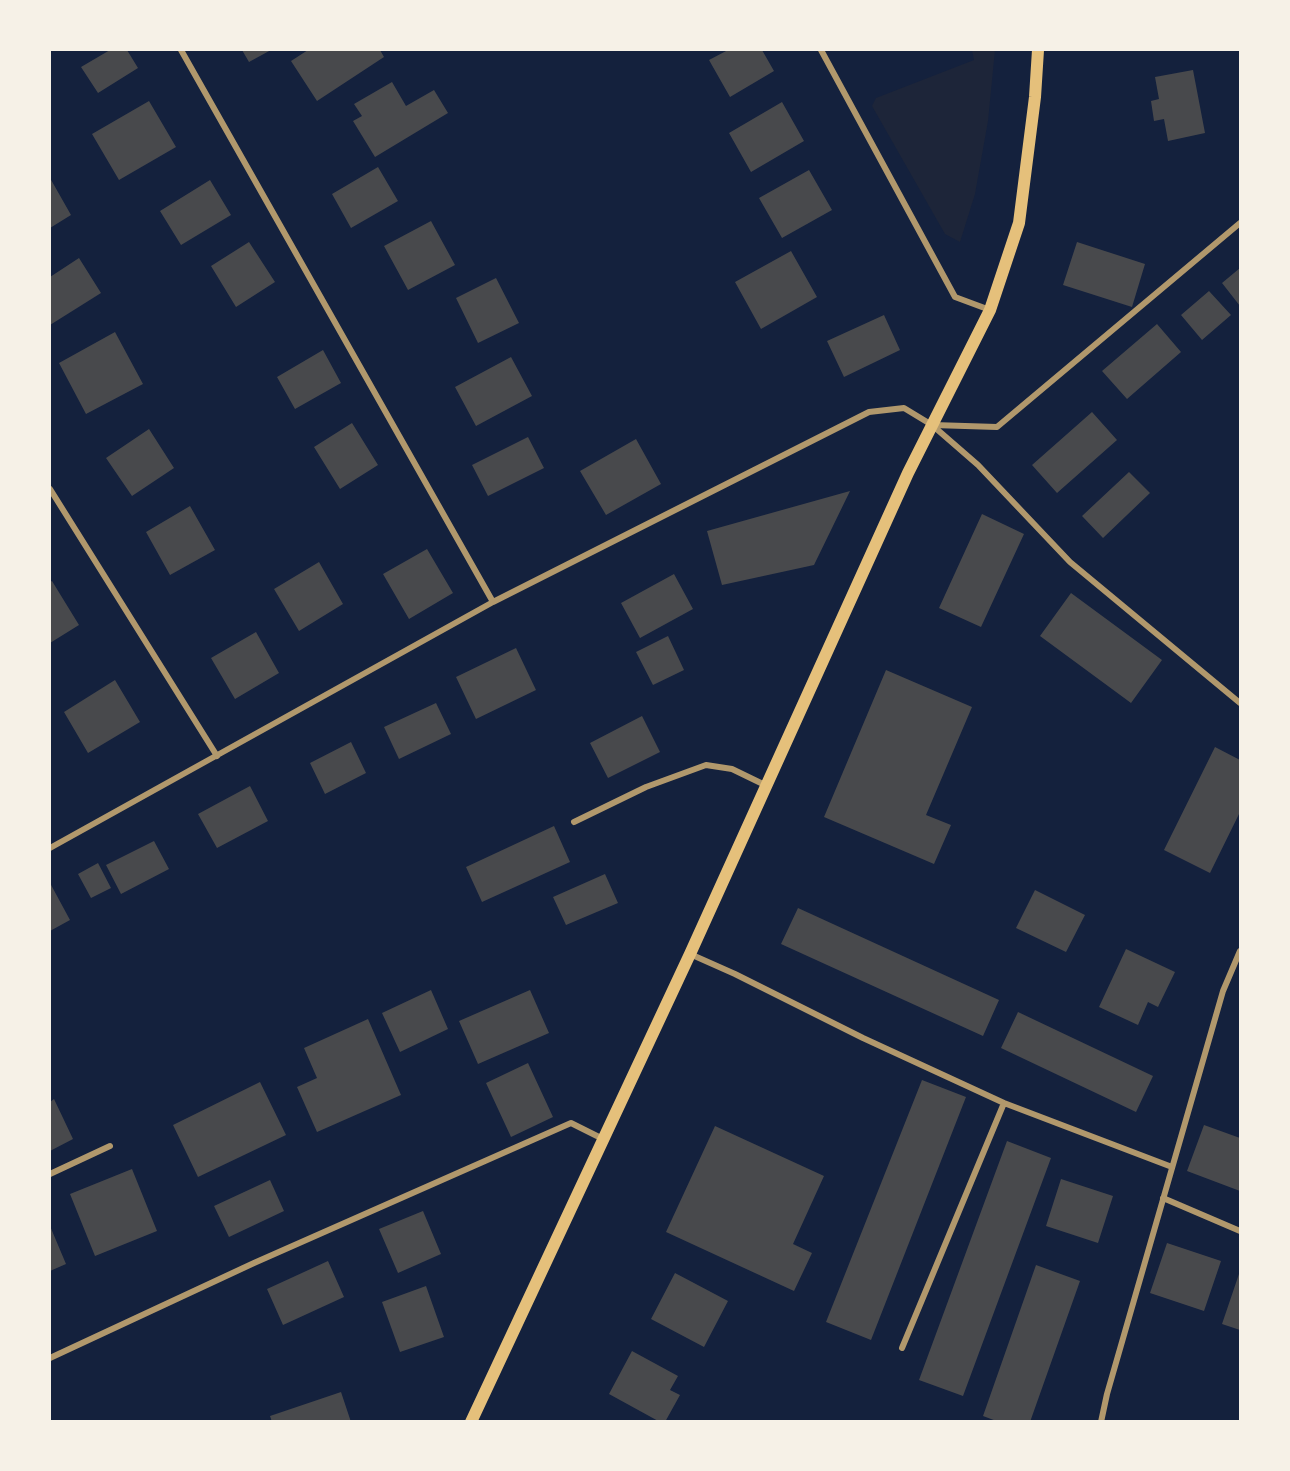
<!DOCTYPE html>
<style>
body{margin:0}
#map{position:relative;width:1290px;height:1471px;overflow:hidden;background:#14213d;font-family:Rubik,sans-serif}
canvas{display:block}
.frame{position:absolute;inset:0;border:51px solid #f6f1e7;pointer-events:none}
</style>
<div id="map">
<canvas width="1290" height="1471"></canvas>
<div class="frame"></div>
</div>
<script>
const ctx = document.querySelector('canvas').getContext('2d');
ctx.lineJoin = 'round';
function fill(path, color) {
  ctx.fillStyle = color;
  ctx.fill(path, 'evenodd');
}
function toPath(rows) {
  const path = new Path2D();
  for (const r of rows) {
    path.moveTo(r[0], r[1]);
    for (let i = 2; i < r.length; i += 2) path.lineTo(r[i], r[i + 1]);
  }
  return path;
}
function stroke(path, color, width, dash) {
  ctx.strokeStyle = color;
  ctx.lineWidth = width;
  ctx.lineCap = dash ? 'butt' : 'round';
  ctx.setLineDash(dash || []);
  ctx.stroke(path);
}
fill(toPath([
 [972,50,995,50,988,121,975,194,960,242,945,234,872,106,876,98,974,60]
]), '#1d2539');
fill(toPath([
 [110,50,127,50,138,68,98,93,81,67],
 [242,50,271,50,249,62],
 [308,50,380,50,384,57,317,101,291,61],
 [728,50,762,50,774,71,730,97,709,60],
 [1193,70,1205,133,1168,141,1164,119,1154,121,1151,101,1159,99,1155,77],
 [392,82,406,106,434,90,448,113,375,157,353,121,362,116,354,104],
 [149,101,176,147,119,180,92,134],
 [782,102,804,141,751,172,729,133],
 [378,167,398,201,351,228,332,194],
 [809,170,832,210,782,238,759,198],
 [50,178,71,215,50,228],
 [210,180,231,215,181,245,160,211],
 [431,221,455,265,408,290,384,246],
 [249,242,275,282,236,307,211,266],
 [1077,242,1145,264,1132,307,1063,285],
 [791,251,817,297,761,329,735,282],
 [79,258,101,293,50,325,50,277],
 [1240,268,1240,306,1222,283],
 [496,278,519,323,478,343,456,298],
 [1209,291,1231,315,1202,340,1181,315],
 [884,315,900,350,844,377,827,341],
 [1157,324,1181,352,1127,399,1102,371],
 [115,332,143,384,86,414,59,363],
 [323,350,341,383,295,409,277,377],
 [511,357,532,396,476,426,455,387],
 [1092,412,1117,440,1057,493,1032,465],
 [352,423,378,465,340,489,314,447],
 [149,429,174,468,132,496,106,458],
 [528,437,544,468,488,496,472,465],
 [636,439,661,484,606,515,580,471],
 [1129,472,1150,493,1103,538,1082,516],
 [850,491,814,565,722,585,707,531],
 [190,506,215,550,170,575,146,532],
 [982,514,1024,534,981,627,939,608],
 [427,549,453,593,409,619,383,574],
 [319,562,343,604,299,631,274,589],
 [674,574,693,609,640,638,621,603],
 [52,581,79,625,50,643,50,582],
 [1071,593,1162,660,1131,703,1040,636],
 [256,632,279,673,235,699,211,658],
 [668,636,684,670,653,685,636,652],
 [516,648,536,690,476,719,456,677],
 [886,670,972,707,926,815,951,825,934,864,824,817],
 [115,680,140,722,88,753,64,712],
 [436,703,451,734,399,759,384,727],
 [642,716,660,752,608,778,590,743],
 [351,742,366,773,325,794,310,763],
 [1215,747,1240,760,1240,812,1210,873,1164,850],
 [250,786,268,821,217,848,198,814],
 [554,826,570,862,482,902,466,867],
 [154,841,169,869,121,894,106,865],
 [98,863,111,888,91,898,78,874],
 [605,874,618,903,566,925,553,897],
 [50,883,70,920,50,931],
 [1035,890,1085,915,1066,952,1016,928],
 [798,908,999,1000,983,1036,781,944],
 [1126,949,1175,972,1158,1007,1148,1002,1138,1025,1099,1007],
 [431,990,448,1029,400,1052,382,1013],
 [530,990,549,1033,478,1064,459,1021],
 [1018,1012,1153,1076,1136,1112,1001,1048],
 [368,1019,401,1095,317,1132,297,1087,317,1078,304,1048],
 [528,1063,553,1117,511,1137,486,1083],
 [922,1080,966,1097,871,1340,826,1322],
 [260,1082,286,1135,198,1177,173,1125],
 [54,1099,73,1139,50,1151,50,1102],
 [1204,1125,1240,1138,1240,1191,1187,1171],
 [715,1126,824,1176,793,1244,812,1253,794,1291,666,1232],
 [1007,1141,1051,1158,963,1396,919,1380],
 [132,1169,157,1231,95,1256,70,1194],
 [1061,1179,1113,1196,1098,1243,1046,1226],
 [270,1180,284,1211,229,1237,214,1206],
 [423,1211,441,1254,398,1273,379,1229],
 [50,1226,66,1264,50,1271],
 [1167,1243,1221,1261,1204,1311,1150,1293],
 [328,1261,344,1297,283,1325,267,1289],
 [1036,1265,1080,1281,1030,1422,999,1422,983,1416],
 [1240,1271,1240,1330,1222,1324],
 [675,1273,728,1301,704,1347,651,1319],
 [426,1286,444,1337,400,1352,382,1302],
 [632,1351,678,1376,670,1390,680,1395,665,1422,660,1422,609,1394],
 [341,1392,351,1422,272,1422,270,1416]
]), '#48494c');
stroke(toPath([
 [181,50,493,602],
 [821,50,955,297,990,310],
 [933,425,997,427,1240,223],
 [50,489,217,756],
 [574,822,646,787,706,765,732,769,765,785],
 [50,848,493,602,869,412,904,408,932,425,978,465,1070,562,1240,703],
 [690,954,735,974,863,1038,1004,1103,1172,1167],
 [50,1174,110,1146],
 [1163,1198,1240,1231],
 [902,1348,1004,1103],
 [50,1358,254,1263,571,1123,603,1139],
 [1101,1422,1107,1394,1223,991,1240,951]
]), '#b1986c', 6);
stroke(toPath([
 [471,1422,690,954,908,473,990,310,1019,223,1035,97,1038,50]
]), '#e5c07b', 12);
</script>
